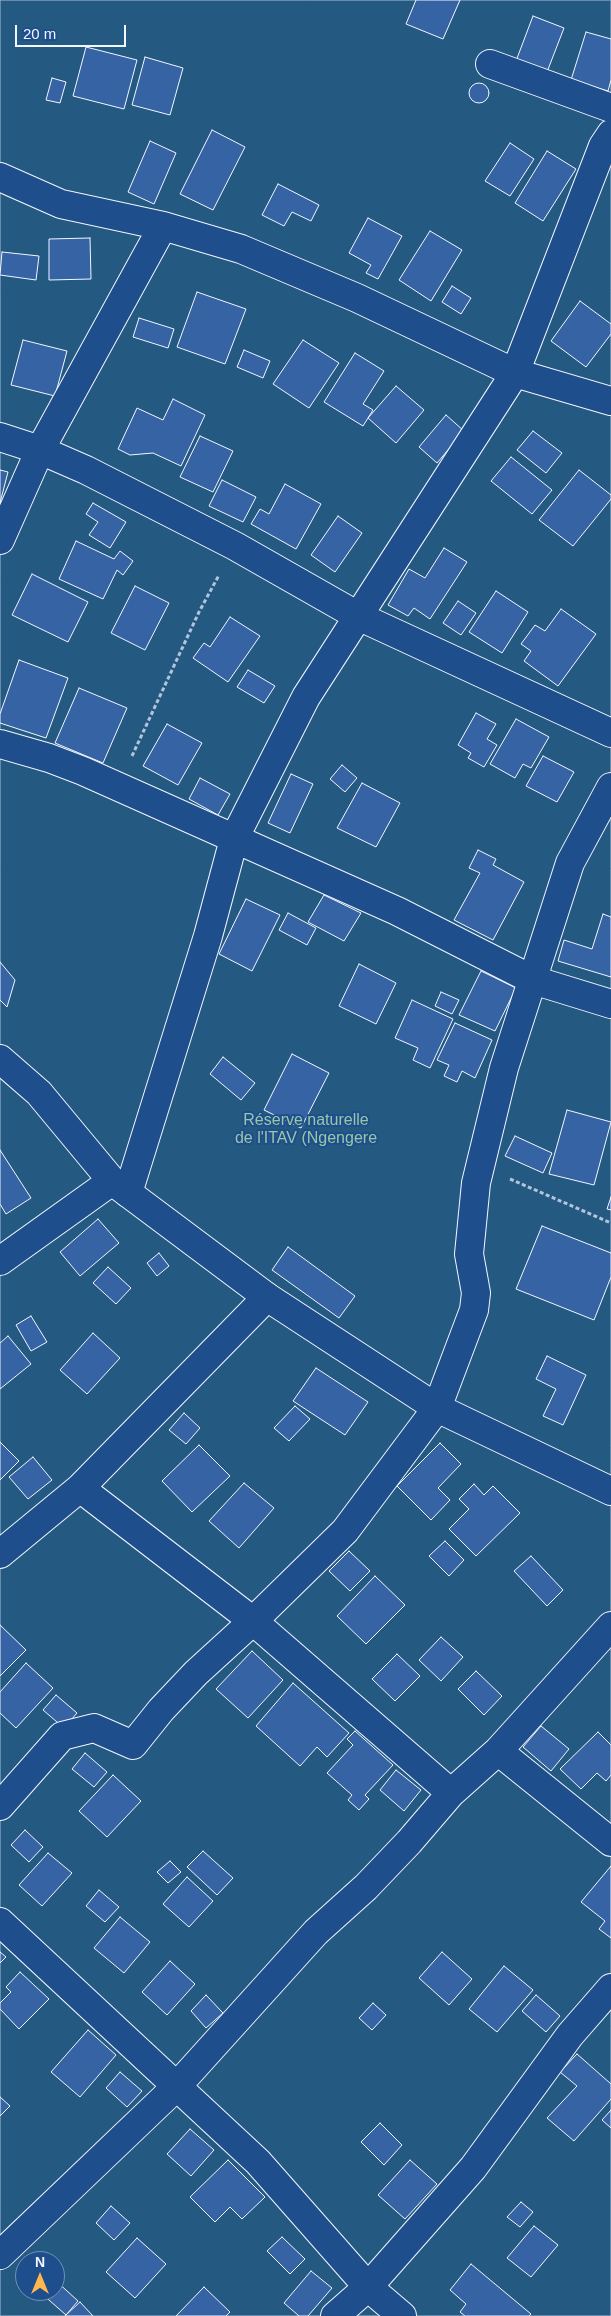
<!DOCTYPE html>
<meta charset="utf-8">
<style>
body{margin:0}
#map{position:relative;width:611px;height:2316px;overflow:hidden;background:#1f4e8c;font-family:Helvetica,sans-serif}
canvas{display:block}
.north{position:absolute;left:15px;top:2251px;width:50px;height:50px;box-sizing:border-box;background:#1f4e8c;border:1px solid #7391ba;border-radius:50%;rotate:0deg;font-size:14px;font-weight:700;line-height:20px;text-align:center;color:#f2f6ff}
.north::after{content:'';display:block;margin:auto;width:18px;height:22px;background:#ffb74d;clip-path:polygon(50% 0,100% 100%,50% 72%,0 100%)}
.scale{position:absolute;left:15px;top:25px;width:111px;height:22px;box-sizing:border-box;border:2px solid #f2f6ff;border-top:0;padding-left:6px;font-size:15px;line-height:18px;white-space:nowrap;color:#f2f6ff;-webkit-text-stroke:4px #1f4e8c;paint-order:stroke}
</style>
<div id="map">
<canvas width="611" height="2316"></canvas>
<div class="north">N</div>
<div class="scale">20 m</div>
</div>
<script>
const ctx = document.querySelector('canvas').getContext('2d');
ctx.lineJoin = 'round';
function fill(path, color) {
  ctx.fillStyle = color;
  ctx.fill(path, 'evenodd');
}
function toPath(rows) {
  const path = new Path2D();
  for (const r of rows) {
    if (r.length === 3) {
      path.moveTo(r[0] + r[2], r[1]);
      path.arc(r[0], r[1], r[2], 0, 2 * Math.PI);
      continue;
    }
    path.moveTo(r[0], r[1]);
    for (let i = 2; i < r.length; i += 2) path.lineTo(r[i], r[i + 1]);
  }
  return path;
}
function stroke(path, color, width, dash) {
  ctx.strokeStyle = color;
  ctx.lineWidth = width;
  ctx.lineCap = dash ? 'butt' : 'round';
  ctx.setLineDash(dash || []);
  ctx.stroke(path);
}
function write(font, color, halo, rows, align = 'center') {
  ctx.font = font + ' Helvetica,sans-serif';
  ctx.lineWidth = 4;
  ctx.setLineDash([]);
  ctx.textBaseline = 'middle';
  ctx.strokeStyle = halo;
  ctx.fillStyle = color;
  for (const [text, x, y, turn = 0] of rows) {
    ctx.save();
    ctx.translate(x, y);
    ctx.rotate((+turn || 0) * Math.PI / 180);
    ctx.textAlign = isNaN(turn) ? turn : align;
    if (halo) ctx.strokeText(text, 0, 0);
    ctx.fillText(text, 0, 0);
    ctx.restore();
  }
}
const green = toPath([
 [0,0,611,0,611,2316,0,2316,0,0],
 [25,2261,55,2261,55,2291,25,2291,25,2261]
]);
fill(green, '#245a82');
stroke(green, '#a8bbd7', 1);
const building = toPath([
 [416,0,460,0,443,39,406,24,416,0],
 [533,16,564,28,547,72,516,61,533,16],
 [586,32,611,39,611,80,608,91,571,80,586,32],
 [86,47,137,60,124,109,73,96,86,47],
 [145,57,183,68,170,115,132,105,145,57],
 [52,78,66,82,60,103,46,100,52,78],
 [479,93,10],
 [212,130,245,147,213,210,180,194,212,130],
 [150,141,176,153,154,204,128,192,150,141],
 [510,143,534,159,510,196,485,181,510,143],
 [547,151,576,169,543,221,515,203,547,151],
 [278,184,319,205,311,221,292,212,284,226,262,215,278,184],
 [368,218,402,236,378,279,366,273,371,265,349,253,368,218],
 [430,231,462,250,431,301,399,280,430,231],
 [90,238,91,279,49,280,49,239,90,238],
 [2,252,39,256,36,280,0,275,2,252],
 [452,286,471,298,461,314,442,302,452,286],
 [197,292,246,309,225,364,177,347,197,292],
 [580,301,611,324,611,334,586,367,551,341,580,301],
 [139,318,174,329,168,348,133,337,139,318],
 [23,340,67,351,55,396,11,385,23,340],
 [303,340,339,363,309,408,273,384,303,340],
 [244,350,270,361,263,378,237,367,244,350],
 [355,353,384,371,363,404,373,410,363,426,324,402,355,353],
 [396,386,424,410,396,443,368,418,396,386],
 [173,399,205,415,181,466,153,453,130,455,118,449,137,408,163,420,173,399],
 [446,415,464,431,437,463,419,447,446,415],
 [533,431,562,453,546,473,517,450,533,431],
 [200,436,233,451,213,492,180,477,200,436],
 [511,457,552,490,532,514,491,481,511,457],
 [0,470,8,472,0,503,0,470],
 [579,470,611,495,611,499,573,546,539,520,579,470],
 [222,480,256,497,243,522,209,506,222,480],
 [285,484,321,504,296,549,251,524,260,509,269,514,285,484],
 [93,503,126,522,110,548,89,535,98,522,86,514,93,503],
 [338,516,362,533,335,572,311,555,338,516],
 [76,541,114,559,120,551,133,561,123,575,117,570,103,599,59,579,76,541],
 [444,548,467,562,430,619,414,608,408,616,388,605,409,569,425,578,444,548],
 [32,574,88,602,68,642,12,615,32,574],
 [135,586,169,603,145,650,111,633,135,586],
 [496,591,528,612,502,653,469,632,496,591],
 [458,601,476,613,461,635,443,623,458,601],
 [561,609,596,634,558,686,524,661,531,651,521,644,535,625,545,631,561,609],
 [230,617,260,636,228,682,193,658,204,643,210,647,230,617],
 [19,660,68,678,46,738,0,723,0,714,19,660],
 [248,670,275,686,264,703,237,687,248,670],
 [79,688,127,708,103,763,55,743,79,688],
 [476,713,496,724,487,739,497,745,484,767,468,758,471,753,458,745,476,713],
 [516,719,549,737,531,768,523,764,515,778,490,764,516,719],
 [167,724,202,743,178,785,143,766,167,724],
 [543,756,574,772,557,802,526,786,543,756],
 [342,765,357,778,345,792,330,779,342,765],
 [291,774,313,784,290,833,268,823,291,774],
 [200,778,230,794,218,815,189,799,200,778],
 [362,783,400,803,376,847,337,828,362,783],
 [478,850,496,859,493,865,524,882,493,940,454,920,480,873,469,868,478,850],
 [324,895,361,913,344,941,308,922,324,895],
 [246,899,280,915,252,971,219,954,246,899],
 [288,913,316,928,307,945,279,930,288,913],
 [603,914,611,917,611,977,558,961,564,940,592,949,603,914],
 [0,962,15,980,7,1007,0,1000,0,962],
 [359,964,396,983,376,1024,339,1006,359,964],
 [481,971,516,988,495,1031,459,1015,481,971],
 [441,992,459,1000,452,1014,435,1006,441,992],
 [412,1000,453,1019,430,1068,413,1060,418,1048,395,1038,412,1000],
 [455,1023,492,1040,475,1078,462,1071,457,1082,444,1076,449,1065,437,1060,455,1023],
 [292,1054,329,1073,301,1128,264,1110,292,1054],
 [223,1057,255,1083,241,1100,210,1074,223,1057],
 [567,1110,611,1122,594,1185,549,1174,567,1110],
 [515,1136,552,1153,543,1173,505,1156,515,1136],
 [0,1150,31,1198,6,1214,0,1204,0,1150],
 [611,1197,611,1210,607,1209,611,1197],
 [98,1219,119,1243,80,1276,60,1252,98,1219],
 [542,1226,611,1253,611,1277,594,1320,516,1289,542,1226],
 [288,1247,355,1296,339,1318,272,1270,288,1247],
 [159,1253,169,1266,157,1276,147,1263,159,1253],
 [108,1267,131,1288,116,1304,93,1283,108,1267],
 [31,1316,47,1342,31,1351,16,1325,31,1316],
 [93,1333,120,1358,87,1394,60,1370,93,1333],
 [8,1336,31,1364,0,1389,0,1343,8,1336],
 [547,1356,586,1375,563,1425,543,1416,556,1389,536,1379,547,1356],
 [316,1368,368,1402,345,1435,293,1401,316,1368],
 [295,1406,310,1419,289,1441,274,1428,295,1406],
 [184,1413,200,1428,186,1444,169,1430,184,1413],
 [0,1442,19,1461,0,1480,0,1442],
 [440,1443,461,1464,438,1488,450,1500,431,1520,397,1486,440,1443],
 [199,1445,230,1476,192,1512,162,1481,199,1445],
 [33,1457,52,1480,28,1499,9,1477,33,1457],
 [244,1483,274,1508,239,1548,209,1521,244,1483],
 [474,1484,484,1495,493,1486,520,1513,476,1556,449,1529,469,1509,459,1499,474,1484],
 [445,1541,464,1560,449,1576,429,1556,445,1541],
 [349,1551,370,1571,350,1591,329,1571,349,1551],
 [531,1556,563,1590,547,1606,514,1571,531,1556],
 [375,1576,405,1605,366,1644,337,1616,375,1576],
 [0,1625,26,1650,0,1676,0,1625],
 [441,1637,463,1657,441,1681,419,1660,441,1637],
 [252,1651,283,1680,248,1718,216,1689,252,1651],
 [397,1654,420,1676,395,1701,372,1679,397,1654],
 [26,1663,53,1688,16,1728,0,1713,0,1692,26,1663],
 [476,1671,502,1696,484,1715,458,1689,476,1671],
 [293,1683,349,1733,327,1757,317,1747,300,1766,256,1726,293,1683],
 [56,1695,77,1713,64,1728,43,1710,56,1695],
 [541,1726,569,1749,551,1771,523,1747,541,1726],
 [355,1731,393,1765,365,1795,369,1799,359,1810,348,1800,352,1795,327,1773,353,1745,347,1739,355,1731],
 [598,1732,611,1745,611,1775,606,1781,597,1773,581,1789,560,1769,598,1732],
 [85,1753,107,1772,94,1787,72,1769,85,1753],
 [396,1770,421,1790,404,1811,380,1790,396,1770],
 [113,1775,141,1801,107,1837,79,1811,113,1775],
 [25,1830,43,1847,29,1862,11,1845,25,1830],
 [203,1851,233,1878,217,1895,187,1867,203,1851],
 [48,1853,72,1873,42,1906,19,1885,48,1853],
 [170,1861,181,1872,168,1883,157,1872,170,1861],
 [611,1866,611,1938,599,1929,605,1921,581,1902,611,1866],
 [187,1877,213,1901,189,1927,163,1904,187,1877],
 [99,1890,119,1907,105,1922,86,1906,99,1890],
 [120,1917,150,1942,124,1973,94,1948,120,1917],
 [0,1952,6,1957,0,1963,0,1952],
 [442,1952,472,1979,449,2005,419,1978,442,1952],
 [170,1961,195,1984,167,2015,142,1992,170,1961],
 [504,1966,533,1990,497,2032,469,2009,504,1966],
 [20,1972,49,1999,19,2029,0,2009,0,2003,11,1992,6,1987,20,1972],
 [206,1995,223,2013,206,2028,191,2011,206,1995],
 [536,1995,560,2016,546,2032,522,2011,536,1995],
 [373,2003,386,2015,372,2030,359,2018,373,2003],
 [88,2030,116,2055,80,2097,51,2072,88,2030],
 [577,2054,611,2084,611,2099,574,2141,547,2118,577,2086,560,2072,577,2054],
 [120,2072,142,2091,127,2107,106,2088,120,2072],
 [0,2097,10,2106,0,2116,0,2097],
 [611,2110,611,2128,602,2120,611,2110],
 [380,2123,402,2145,384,2165,361,2142,380,2123],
 [190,2129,214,2150,191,2176,167,2154,190,2129],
 [228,2160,265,2197,242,2219,230,2207,215,2222,190,2197,228,2160],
 [410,2160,437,2184,405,2219,378,2195,410,2160],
 [521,2202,533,2212,520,2227,507,2217,521,2202],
 [111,2206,130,2223,114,2240,96,2223,111,2206],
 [534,2226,558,2245,531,2277,507,2258,534,2226],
 [282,2237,305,2259,290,2274,267,2251,282,2237],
 [137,2238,166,2264,135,2298,106,2272,137,2238],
 [471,2264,531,2314,529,2316,465,2316,460,2312,466,2304,450,2290,471,2264],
 [311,2271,332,2288,308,2316,299,2316,284,2303,311,2271],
 [55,2280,78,2301,66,2315,41,2293,43,2291,55,2291,55,2280],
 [204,2287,230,2312,226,2316,176,2316,204,2287],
 [80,2302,93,2316,65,2316,66,2315,80,2302]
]);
fill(building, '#3563a3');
stroke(building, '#f2f6ff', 1);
const minor = toPath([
 [490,64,611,108],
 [0,177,61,204,163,226,241,249,357,298,515,373,611,401],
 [0,437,40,450,86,470,235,546,358,616,611,733],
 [0,540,40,450,163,226],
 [0,744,49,758,83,771,397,911,533,980,611,1004],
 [128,1193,208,936,234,839,306,697,515,373,603,146,611,134],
 [0,1261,112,1181],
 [80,1488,253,1621,451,1793],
 [0,1554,80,1488,267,1297],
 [498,1751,611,1842],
 [0,1806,62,1736,94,1728,133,1745,161,1710,196,1673,253,1621,345,1531,437,1408,474,1310,476,1293,469,1254,476,1183,504,1068,570,863,611,787],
 [0,1922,258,2162,368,2287,402,2316],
 [0,2255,177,2086,316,1932,366,1887,409,1842,451,1793,498,1751,611,1626],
 [335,2316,368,2287,473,2168,570,2035,611,1988]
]);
const tertiary = toPath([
 [0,1059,39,1093,112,1181,267,1297,437,1408,611,1491]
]);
stroke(minor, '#f2f6ff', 30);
stroke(tertiary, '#f2f6ff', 30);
stroke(toPath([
 [132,756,199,612,219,575],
 [510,1179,611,1223]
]), '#b3c4dc', 3, [4, 2.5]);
stroke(minor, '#1f4e8c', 28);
stroke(tertiary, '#1f4e8c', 28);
write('16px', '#97c8a6', '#1f4e8c', [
 ["Réserve naturelle",306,1121],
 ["de l'ITAV (Ngengere",306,1139]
]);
</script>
